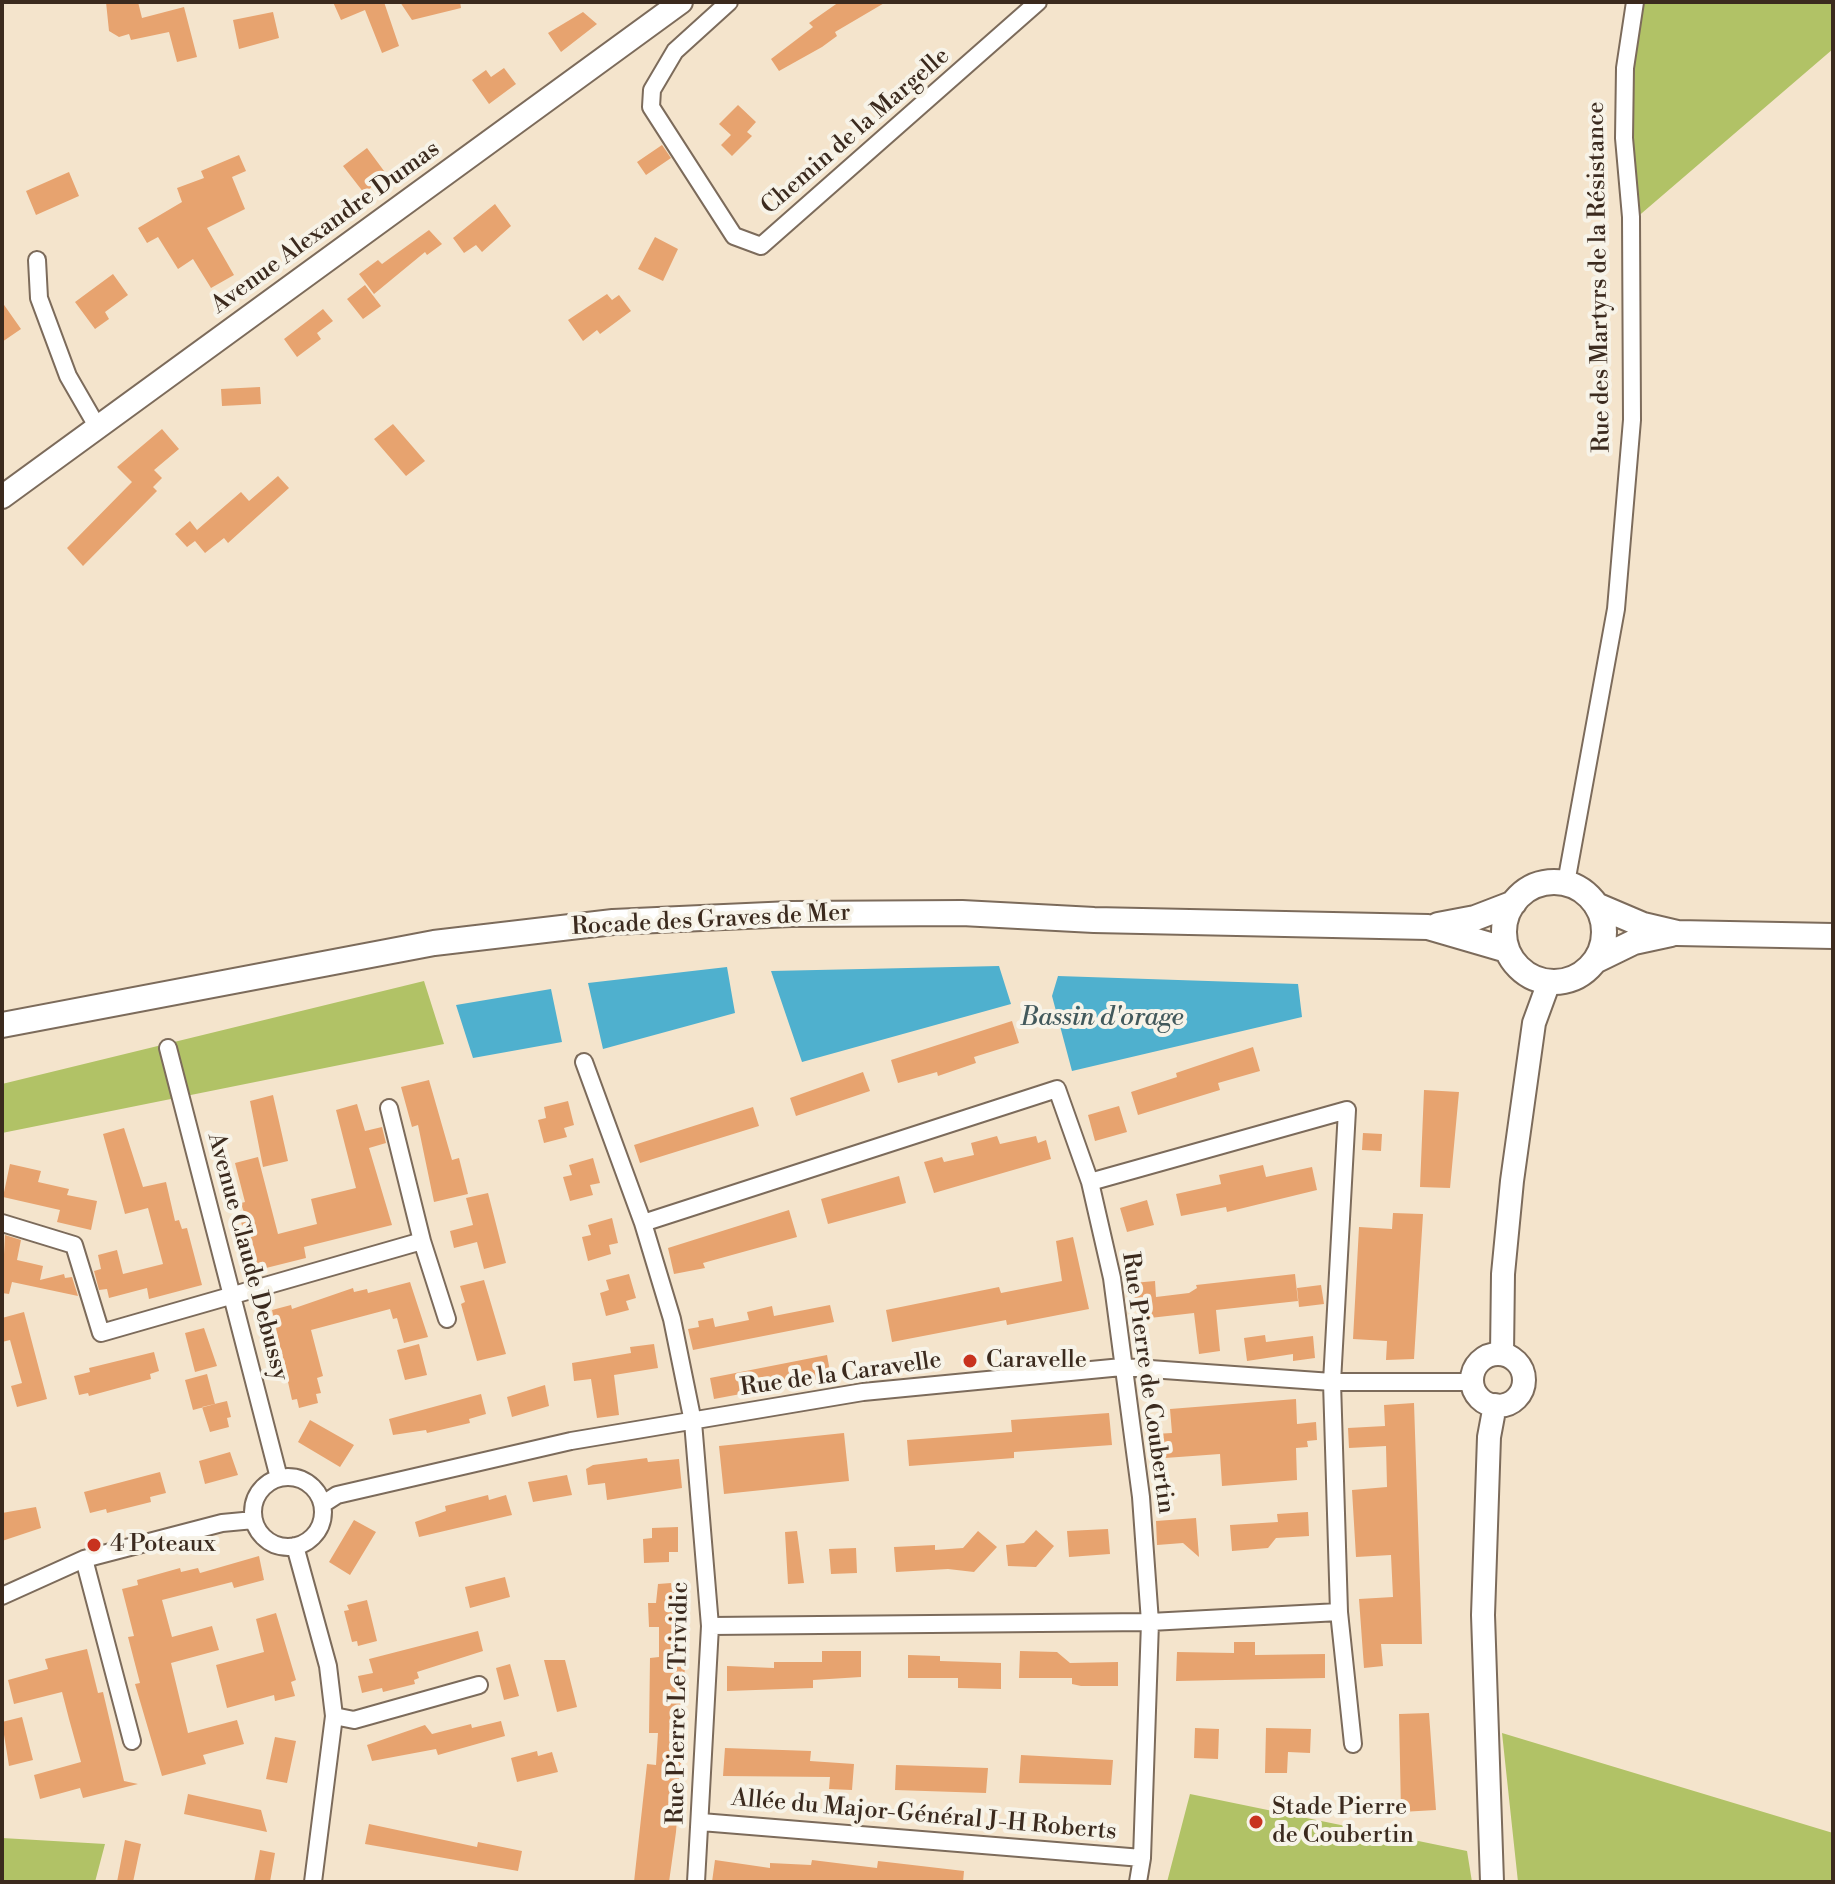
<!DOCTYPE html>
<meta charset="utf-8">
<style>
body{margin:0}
#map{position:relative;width:1835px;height:1884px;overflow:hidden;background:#f4e4cc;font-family:"Libre Bodoni",serif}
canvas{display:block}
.frame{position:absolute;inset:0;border:4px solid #3b2a1e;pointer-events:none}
</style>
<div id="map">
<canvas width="1835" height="1884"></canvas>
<div class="frame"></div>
</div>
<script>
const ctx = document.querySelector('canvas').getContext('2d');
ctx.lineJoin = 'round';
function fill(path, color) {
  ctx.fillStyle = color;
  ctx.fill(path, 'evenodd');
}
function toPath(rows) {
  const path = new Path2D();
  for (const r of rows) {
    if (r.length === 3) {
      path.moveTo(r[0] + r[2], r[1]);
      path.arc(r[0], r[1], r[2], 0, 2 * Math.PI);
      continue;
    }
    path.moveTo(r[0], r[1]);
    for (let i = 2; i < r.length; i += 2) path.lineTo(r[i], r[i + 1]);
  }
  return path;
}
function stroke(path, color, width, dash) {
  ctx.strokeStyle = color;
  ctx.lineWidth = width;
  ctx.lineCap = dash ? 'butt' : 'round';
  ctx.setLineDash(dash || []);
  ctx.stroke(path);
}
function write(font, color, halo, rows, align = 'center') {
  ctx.font = font + ' "Libre Bodoni",serif';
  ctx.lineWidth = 8;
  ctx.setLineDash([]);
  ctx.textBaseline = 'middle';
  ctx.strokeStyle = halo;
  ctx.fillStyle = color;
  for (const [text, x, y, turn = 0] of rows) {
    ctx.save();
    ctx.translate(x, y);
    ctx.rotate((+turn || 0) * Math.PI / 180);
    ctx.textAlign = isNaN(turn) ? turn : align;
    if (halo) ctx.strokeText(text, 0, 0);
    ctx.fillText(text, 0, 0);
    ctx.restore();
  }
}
fill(toPath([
 [1627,2,1833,2,1833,49,1628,225],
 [424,981,444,1044,2,1133,2,1084],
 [1502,1733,1833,1833,1833,1882,1518,1882],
 [1190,1794,1467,1851,1472,1882,1167,1882],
 [2,1838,105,1844,95,1882,2,1882]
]), '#b1c266');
fill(toPath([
 [999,966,1011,1004,802,1062,771,971],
 [727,967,735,1013,603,1049,588,983],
 [1058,976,1298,984,1302,1017,1072,1071,1052,996],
 [551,989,562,1042,473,1058,456,1005]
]), '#4fb0ce');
fill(toPath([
 [106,2,138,2,142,18,184,7,197,57,177,62,169,32,131,40,129,34,119,37,109,31],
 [333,2,384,2,399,46,382,53,365,10,341,20],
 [400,2,460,2,461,8,412,20],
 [839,2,886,2,835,32,837,36,822,47,779,71,771,59,813,27,809,23],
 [273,12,279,38,239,49,233,20],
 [583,12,597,24,561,52,548,33],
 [504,68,516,84,489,104,472,80,486,70,491,77],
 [738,105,756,122,747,132,752,136,732,156,721,145,731,135,719,124],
 [662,145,671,158,646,175,637,162],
 [367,148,387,175,364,193,343,166],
 [239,155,246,171,232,177,245,209,207,228,234,275,211,288,193,259,178,269,158,237,147,243,138,228,182,202,177,188,204,178,201,171],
 [69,172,79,196,36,215,26,191],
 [495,204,511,226,482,252,476,245,464,253,453,238],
 [429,230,442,244,427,255,425,252,374,294,359,274,378,260,382,264],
 [655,237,678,249,663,281,638,269],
 [113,274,128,295,105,312,109,319,95,329,75,302],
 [365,285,381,306,363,319,347,299],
 [607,294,612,300,619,295,631,311,600,334,597,330,583,341,568,320],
 [2,302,21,329,2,342],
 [323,309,333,321,317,333,321,339,297,357,284,339],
 [260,387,261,404,222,406,221,389],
 [393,424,425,461,406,476,374,439],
 [162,429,179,449,154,470,162,478,153,487,157,491,83,566,67,548,132,482,117,467],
 [278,476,289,488,228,543,224,538,205,553,195,541,187,547,175,534,190,521,197,530,241,492,249,501],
 [1012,1021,1019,1043,974,1057,976,1063,938,1076,937,1072,898,1083,891,1060],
 [1253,1047,1260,1071,1218,1083,1220,1090,1138,1115,1131,1092,1177,1077,1176,1073],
 [863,1072,870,1091,796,1116,790,1098],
 [429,1080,452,1160,459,1158,468,1194,434,1202,418,1125,412,1127,401,1087],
 [1424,1090,1459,1092,1450,1188,1420,1187],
 [273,1095,288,1161,263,1167,250,1101],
 [568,1101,574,1125,564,1128,567,1137,544,1143,538,1120,546,1118,544,1107],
 [357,1104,365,1131,382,1127,386,1143,369,1148,392,1225,304,1247,306,1258,254,1271,239,1214,244,1213,241,1203,245,1202,235,1163,258,1157,278,1234,317,1224,311,1199,356,1188,336,1110],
 [1119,1106,1127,1132,1095,1141,1088,1115],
 [753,1107,759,1126,640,1163,634,1145],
 [124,1128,143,1187,166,1182,175,1221,179,1220,182,1229,187,1228,202,1285,149,1299,147,1288,109,1298,107,1289,99,1290,94,1271,101,1269,98,1255,117,1250,123,1274,163,1264,148,1208,125,1214,103,1134],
 [1363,1133,1382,1134,1381,1151,1362,1150],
 [997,1136,1000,1144,1036,1136,1038,1143,1046,1140,1051,1159,934,1193,924,1162,942,1157,944,1162,974,1155,971,1143],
 [593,1158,600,1183,590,1185,593,1195,570,1201,563,1177,572,1175,569,1165],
 [10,1164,41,1171,38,1182,69,1189,67,1195,97,1201,91,1230,57,1222,60,1210,3,1197],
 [1263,1165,1266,1177,1312,1167,1317,1190,1227,1212,1226,1207,1181,1216,1176,1194,1221,1184,1219,1175],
 [899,1176,906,1203,828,1224,821,1199],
 [488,1193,506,1263,484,1269,477,1242,454,1248,450,1231,473,1225,466,1198],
 [1147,1200,1154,1225,1127,1232,1120,1208],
 [789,1210,797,1237,703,1263,705,1268,674,1274,668,1248],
 [1393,1213,1423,1214,1414,1359,1386,1360,1387,1341,1353,1339,1359,1227,1392,1229],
 [612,1218,618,1243,609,1245,611,1254,588,1261,582,1237,591,1235,588,1225],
 [5,1235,21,1240,17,1260,43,1266,40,1280,64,1274,65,1278,72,1277,78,1296,12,1282,9,1294,2,1293],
 [1073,1237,1089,1309,1007,1325,1006,1320,892,1342,886,1310,999,1287,1001,1293,1062,1281,1056,1241],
 [629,1274,636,1298,626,1301,629,1310,606,1316,600,1293,609,1290,606,1280],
 [1295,1274,1298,1301,1216,1310,1220,1351,1199,1354,1194,1313,1141,1319,1136,1308,1133,1283,1155,1281,1156,1297,1189,1293,1197,1288,1196,1285],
 [484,1280,506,1354,477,1361,461,1304,465,1302,460,1286],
 [410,1282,428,1337,404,1343,397,1318,393,1319,390,1309,311,1330,323,1376,317,1378,321,1393,316,1394,318,1403,299,1408,297,1399,292,1400,272,1310,291,1305,292,1309,353,1288,354,1292,367,1289,368,1293],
 [1321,1285,1324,1304,1299,1307,1297,1288],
 [830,1305,834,1322,693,1350,688,1329,699,1327,698,1321,713,1318,715,1327,749,1320,747,1312,772,1306,774,1316],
 [24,1312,47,1399,17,1407,11,1386,22,1383,10,1340,2,1342,2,1318],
 [204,1328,217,1366,195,1372,185,1333],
 [1265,1335,1266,1342,1313,1336,1315,1358,1293,1361,1293,1354,1247,1361,1244,1338],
 [419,1344,427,1375,405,1380,397,1350],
 [654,1344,658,1368,614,1375,619,1415,597,1418,591,1379,574,1381,572,1363,631,1353,630,1347],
 [154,1352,159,1371,150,1374,151,1379,89,1396,88,1393,79,1395,74,1376,90,1372,89,1368],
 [827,1355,831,1377,714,1399,710,1378],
 [207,1374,215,1404,193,1410,185,1380],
 [545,1385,549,1406,512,1417,507,1397],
 [481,1394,486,1414,469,1419,470,1423,427,1433,426,1430,393,1435,389,1419],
 [1296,1399,1297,1424,1316,1422,1317,1440,1307,1441,1308,1447,1296,1448,1297,1480,1222,1486,1220,1454,1165,1458,1165,1452,1155,1453,1154,1434,1172,1433,1170,1409],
 [227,1401,231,1417,227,1418,229,1427,210,1432,202,1407],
 [1414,1403,1422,1644,1381,1644,1383,1666,1364,1668,1359,1599,1393,1597,1391,1555,1356,1557,1352,1490,1387,1487,1386,1446,1349,1448,1348,1428,1385,1426,1384,1405],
 [1109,1413,1112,1445,1014,1452,1014,1458,909,1466,907,1440,1012,1432,1011,1420],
 [310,1420,354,1445,340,1467,298,1442],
 [844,1433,849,1481,724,1494,719,1446],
 [230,1452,238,1475,205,1484,199,1461],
 [647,1458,648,1462,679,1459,682,1488,607,1500,605,1483,588,1485,586,1469,593,1465],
 [160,1472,166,1493,150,1497,151,1502,107,1513,106,1509,90,1513,84,1492],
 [567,1475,572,1495,533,1502,528,1482],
 [488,1495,489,1500,506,1495,512,1515,419,1537,415,1522,446,1511,445,1506],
 [36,1507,41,1528,2,1541,2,1513],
 [1308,1512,1309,1536,1276,1538,1268,1548,1232,1551,1230,1525,1278,1522,1277,1514],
 [1196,1518,1199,1557,1183,1543,1157,1545,1156,1521],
 [354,1520,376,1532,350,1575,329,1562],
 [678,1527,678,1552,669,1552,669,1562,644,1563,643,1539,652,1538,652,1528],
 [1108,1529,1110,1554,1069,1557,1067,1531],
 [1036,1530,1054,1546,1036,1567,1008,1566,1006,1545,1024,1543],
 [797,1531,804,1583,788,1584,785,1532],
 [978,1531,997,1547,974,1572,948,1569,896,1572,894,1547,935,1545,935,1550,963,1548],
 [856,1548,857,1573,831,1574,829,1549],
 [259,1556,264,1580,234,1588,232,1582,162,1600,172,1637,212,1626,219,1650,171,1663,188,1733,237,1720,244,1744,203,1755,206,1764,162,1776,135,1684,140,1683,128,1637,134,1636,122,1589,138,1585,137,1580,180,1568,181,1572,198,1568,200,1573],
 [505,1577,510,1597,470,1608,465,1587],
 [671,1583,672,1592,682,1591,683,1616,673,1617,675,1647,685,1647,684,1724,674,1724,674,1755,682,1756,676,1832,669,1882,634,1882,647,1764,656,1765,658,1733,649,1733,650,1658,659,1657,659,1627,649,1627,648,1603,656,1603,658,1584],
 [367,1600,377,1641,358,1646,357,1641,352,1642,344,1611,349,1610,347,1605],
 [276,1613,296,1680,291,1682,295,1696,275,1701,274,1695,227,1708,216,1665,264,1652,256,1619],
 [478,1631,483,1651,417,1672,419,1678,414,1680,415,1684,383,1692,382,1688,362,1693,358,1676,373,1673,369,1659],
 [1234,1642,1255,1642,1255,1655,1325,1654,1325,1678,1176,1681,1177,1652,1234,1653],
 [87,1649,98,1693,103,1692,124,1781,138,1784,83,1798,80,1788,40,1799,34,1775,81,1762,69,1719,62,1692,14,1704,8,1680,48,1669,45,1659],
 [822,1651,861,1651,861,1677,813,1680,813,1688,727,1691,727,1666,774,1668,774,1662,822,1662],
 [1020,1651,1057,1652,1070,1663,1118,1662,1118,1686,1081,1686,1072,1684,1072,1678,1019,1678],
 [908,1655,940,1656,940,1661,1001,1663,1001,1689,958,1688,958,1678,908,1678],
 [544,1660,565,1660,577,1707,557,1712],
 [510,1664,519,1696,504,1700,496,1668],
 [1429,1713,1436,1810,1401,1812,1399,1714],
 [22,1717,33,1760,9,1766,2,1722],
 [501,1721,505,1736,438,1755,436,1749,372,1761,367,1745,425,1725,432,1734,471,1724,472,1728],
 [1195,1728,1219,1729,1218,1759,1194,1758],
 [1266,1728,1311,1729,1310,1753,1288,1752,1287,1773,1265,1773],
 [275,1737,296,1741,287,1783,266,1779],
 [725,1748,811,1751,810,1761,854,1764,852,1790,829,1789,830,1777,723,1776],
 [537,1751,538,1756,552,1752,558,1772,517,1782,511,1758],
 [1021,1755,1113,1760,1111,1785,1019,1783],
 [896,1765,988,1768,986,1793,895,1790],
 [188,1794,261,1810,267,1832,184,1814],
 [369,1824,477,1847,478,1842,522,1851,518,1871,365,1844],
 [125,1840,141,1844,133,1882,117,1882],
 [260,1850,275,1853,270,1882,254,1882],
 [715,1860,770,1868,770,1863,811,1865,812,1860,877,1868,878,1861,964,1871,963,1882,712,1882]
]), '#e7a36f');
const street = toPath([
 [729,2,675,51,652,90,651,107,734,236,761,246,1038,2],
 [37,260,39,298,68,376,98,428],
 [1566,883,1616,609,1632,420,1631,217,1624,138,1625,68,1635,2],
 [168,1048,279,1478],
 [584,1062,643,1223,672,1319,693,1422,710,1626,696,1882],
 [1090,1182,1347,1110,1332,1382,1339,1612,1353,1744],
 [2,1223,74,1245,101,1333,422,1241,389,1108],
 [643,1223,1057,1089,1090,1182,1112,1278,1141,1497,1150,1622,1142,1858,1138,1882],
 [422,1241,447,1319],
 [288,1512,35],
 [323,1504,337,1495,571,1441,863,1392,1122,1367,1332,1382,1472,1382],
 [295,1546,328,1666,334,1716,313,1882],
 [84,1559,132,1741],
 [2,1596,84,1559,222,1523,254,1520],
 [710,1626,1150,1622,1339,1612],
 [334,1716,354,1720,479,1685],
 [701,1822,1142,1858]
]);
const secondary = toPath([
 [2,497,681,2],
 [1502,1354,1503,1274,1512,1181,1534,1023,1549,982],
 [1498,1380,26],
 [1492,1882,1483,1615,1489,1437,1495,1405]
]);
const primary = toPath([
 [1554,932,50],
 [1596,905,1643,925,1677,933,1833,936],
 [1438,925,1475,918,1514,903],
 [1595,961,1634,942,1671,934],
 [2,1025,434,943,613,922,791,914,962,913,1094,920,1428,927,1507,950]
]);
stroke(street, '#7c6b5b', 20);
stroke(secondary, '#7c6b5b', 26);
stroke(primary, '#7c6b5b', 28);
stroke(street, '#fff', 16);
stroke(secondary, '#fff', 22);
stroke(primary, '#fff', 24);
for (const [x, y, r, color] of [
 [970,1361,8,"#c8321e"],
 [94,1545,8,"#c8321e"],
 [1256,1822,8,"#c8321e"]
]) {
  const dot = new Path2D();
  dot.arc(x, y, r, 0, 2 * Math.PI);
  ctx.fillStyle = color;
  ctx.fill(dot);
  stroke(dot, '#f7f3e8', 3);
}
write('24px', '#3b2a1e', '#f7f3e8', [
 ["Chemin de la Margelle",856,132,-41],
 ["Avenue Alexandre Dumas",326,228,-36],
 ["Rue des Martyrs de la Résistance",1600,277,-91],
 ["Rocade des Graves de Mer",711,921,-3],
 ["Avenue Claude Debussy",247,1257,75],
 ["Rue de la Caravelle",841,1375,-8],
 ["Rue Pierre de Coubertin",1147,1383,82],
 ["Rue Pierre Le Trividic",679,1703,-89],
 ["Allée du Major-Général J-H Roberts",924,1816,5]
]);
write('24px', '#3b2a1e', '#f7f3e8', [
 ["Caravelle",986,1361],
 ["4 Poteaux",110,1545],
 ["Stade Pierre",1272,1808],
 ["de Coubertin",1272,1836]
], 'left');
write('italic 26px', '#42595c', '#f7f3e8', [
 ["Bassin d'orage",1102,1019]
]);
</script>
